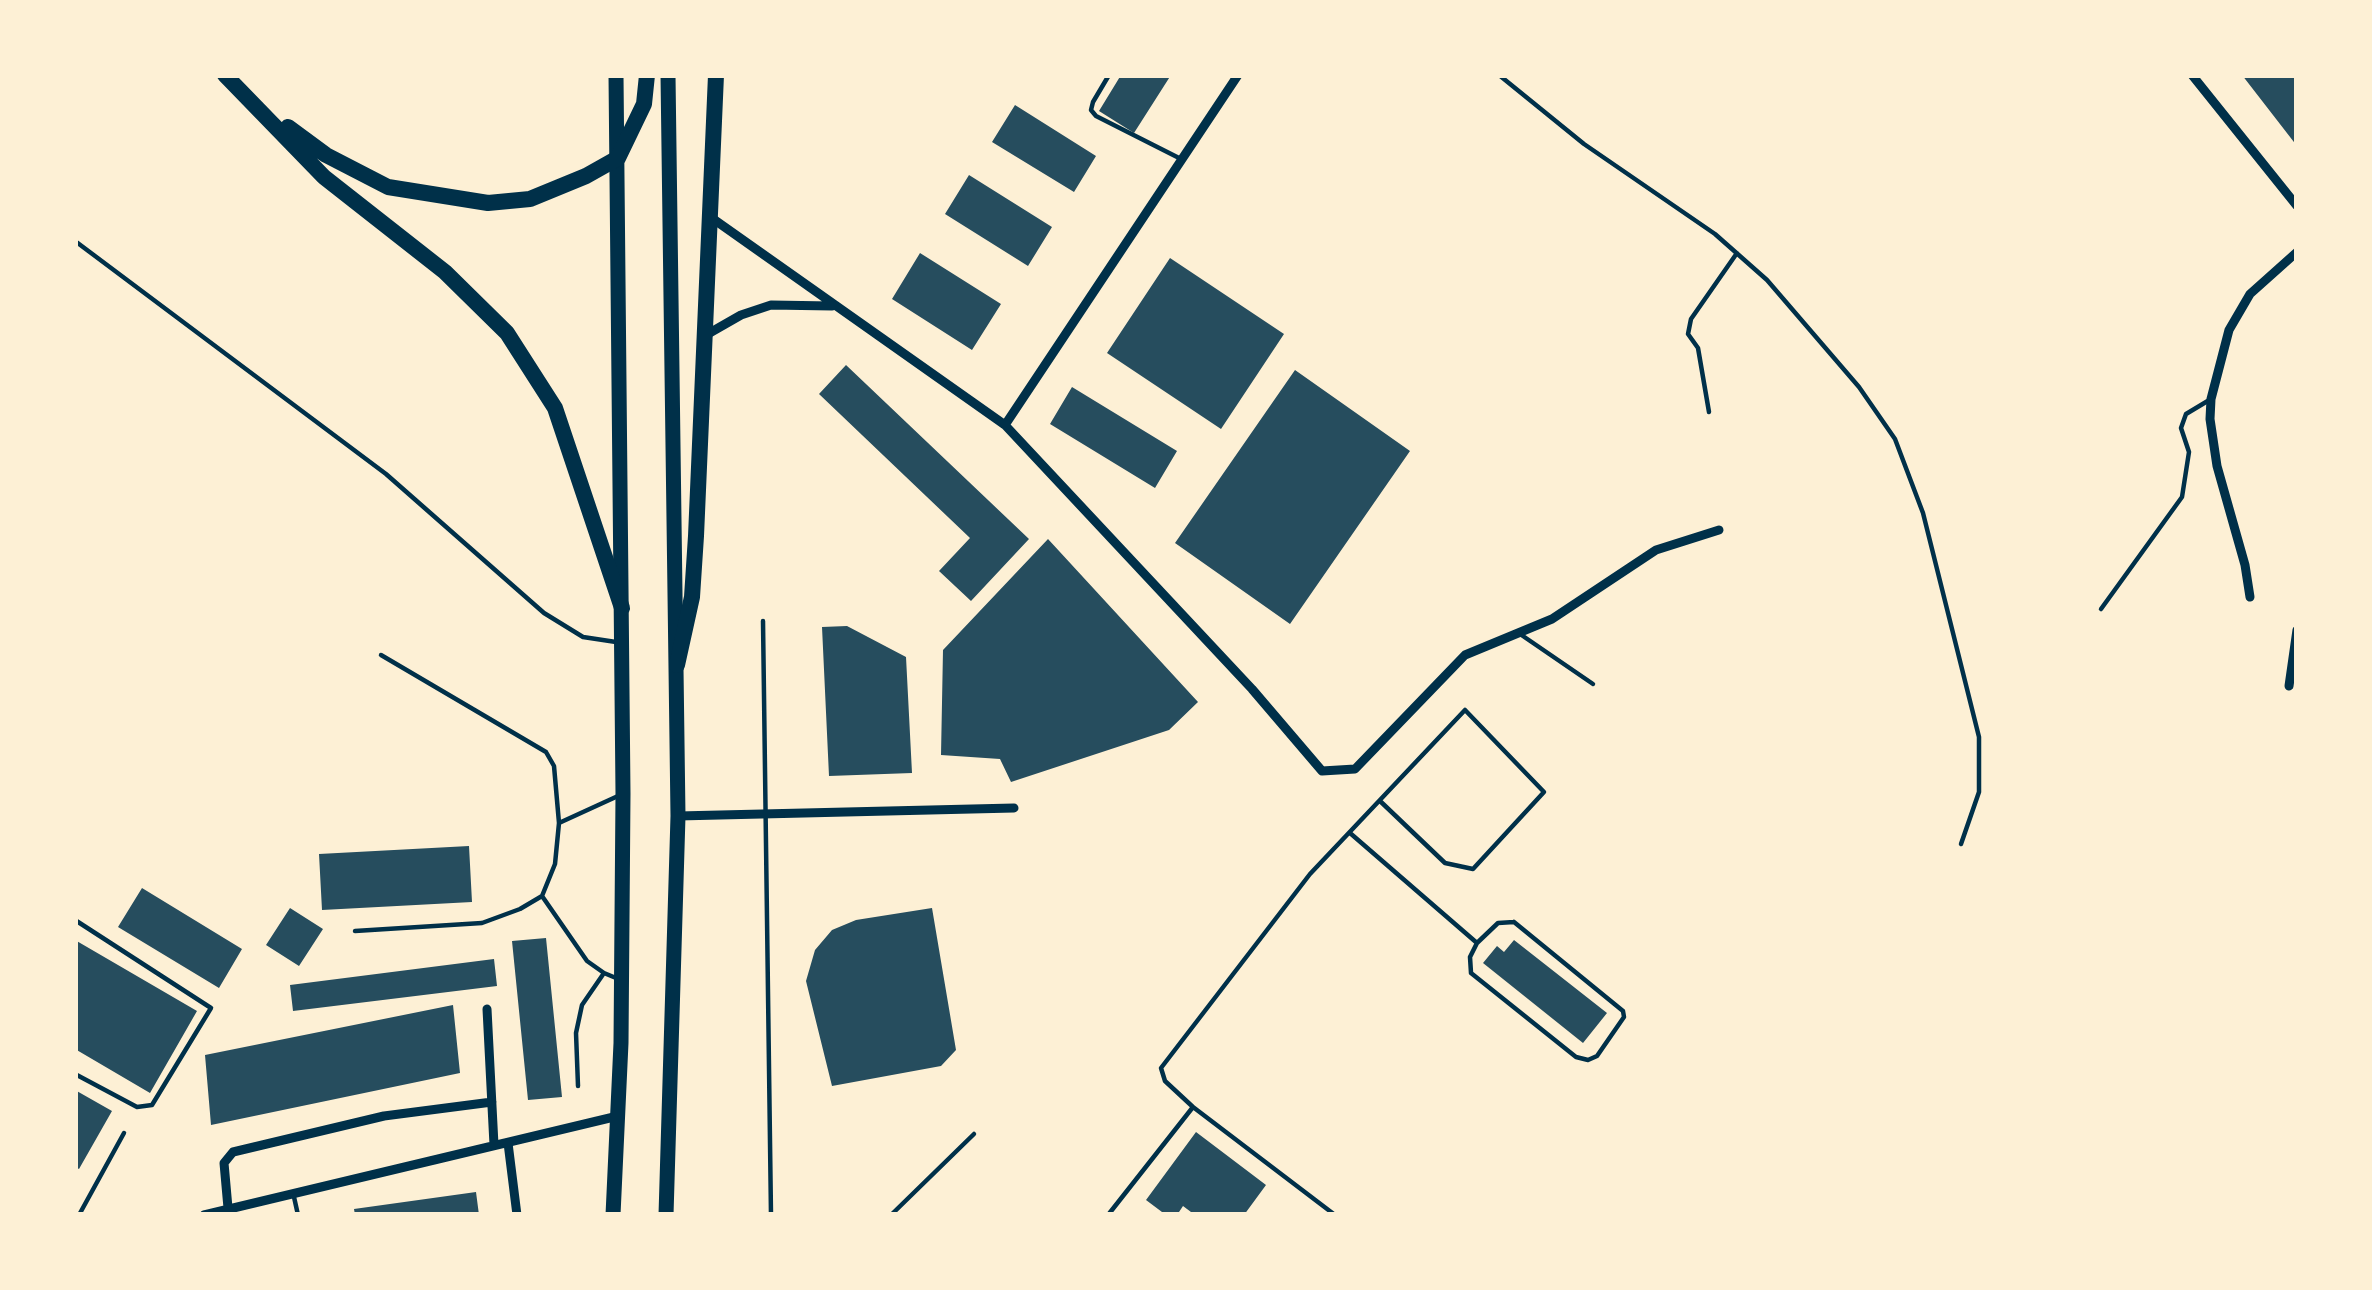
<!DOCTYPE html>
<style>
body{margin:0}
#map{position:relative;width:2372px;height:1290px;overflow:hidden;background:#fdf0d5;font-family:"Titillium Web",sans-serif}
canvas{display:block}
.frame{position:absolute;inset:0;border:78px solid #fdf0d5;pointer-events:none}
</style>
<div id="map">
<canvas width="2372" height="1290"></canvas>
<div class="frame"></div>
</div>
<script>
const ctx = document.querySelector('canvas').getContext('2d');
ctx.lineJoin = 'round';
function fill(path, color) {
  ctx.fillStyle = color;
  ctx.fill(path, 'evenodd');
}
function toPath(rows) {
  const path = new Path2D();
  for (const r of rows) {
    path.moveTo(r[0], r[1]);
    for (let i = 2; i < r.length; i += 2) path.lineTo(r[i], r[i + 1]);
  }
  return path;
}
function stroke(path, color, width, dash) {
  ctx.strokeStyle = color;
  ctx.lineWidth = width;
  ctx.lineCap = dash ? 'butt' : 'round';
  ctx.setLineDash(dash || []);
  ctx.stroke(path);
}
fill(toPath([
 [1121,75,1171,75,1134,133,1099,111],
 [2242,75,2297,75,2297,146],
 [1015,105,1096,156,1074,192,992,142],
 [969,175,1052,227,1028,266,945,214],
 [920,253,1001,304,972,350,892,299],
 [1170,258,1284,334,1221,429,1107,353],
 [846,365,1029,539,971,601,939,571,970,538,819,394],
 [1295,370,1410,451,1290,624,1175,543],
 [1072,387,1177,451,1155,488,1050,424],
 [1048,539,1198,702,1169,730,1011,782,1000,759,941,755,943,650],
 [847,626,906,657,912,773,829,776,822,627],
 [469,846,472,902,322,910,319,854],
 [142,888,242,949,219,988,118,927],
 [290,908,323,929,299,966,266,945],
 [932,908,956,1050,941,1066,832,1086,806,981,815,950,832,930,856,920],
 [546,938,562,1097,528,1100,512,941],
 [75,940,197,1011,150,1093,75,1049],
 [1514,940,1607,1013,1583,1043,1483,963,1497,946,1504,952],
 [494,959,497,986,293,1011,290,985],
 [453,1005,460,1073,211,1125,205,1055],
 [75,1090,112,1111,79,1169,75,1167],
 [1196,1132,1266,1185,1244,1215,1195,1215,1183,1206,1177,1215,1166,1215,1146,1200],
 [476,1192,479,1215,355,1215,354,1209]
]), '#264d5e');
stroke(toPath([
 [1109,75,1093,102,1091,110,1096,116,1183,160],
 [1499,75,1584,144,1715,234,1767,280,1859,387,1895,439,1923,513,1979,737,1979,792,1961,844],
 [75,241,386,474,544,613,583,637,616,642],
 [1709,412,1698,348,1688,334,1691,319,1737,253],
 [2101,609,2182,497,2189,452,2181,428,2186,414,2211,399],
 [763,621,771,1215],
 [1520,634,1593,684],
 [381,655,546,752,554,766,559,823],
 [1350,833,1477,943],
 [542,896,587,961,604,973],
 [75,920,211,1008,152,1105,137,1107,75,1074],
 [1514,922,1623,1011,1624,1017,1597,1056,1588,1060,1576,1057,1471,973,1470,957,1477,943,1498,923,1514,922],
 [355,931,482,923,520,909,542,896,555,864,559,823,618,796],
 [578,1086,576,1033,582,1005,604,973,616,978],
 [294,1197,298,1215],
 [79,1215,124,1133],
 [891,1215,974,1134],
 [1108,1215,1193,1107],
 [1335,1215,1193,1107,1165,1081,1161,1068,1310,874,1465,710,1544,792,1473,869,1445,863,1380,801]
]), '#003049', 4.5);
stroke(toPath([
 [2192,75,2297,206],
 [709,216,1005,425,1252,689,1322,771,1355,769,1465,655,1552,619,1656,550,1719,530],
 [706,335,741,315,771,305,832,306],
 [1005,425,1238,75],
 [2250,597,2245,565,2217,466,2210,419,2211,399,2229,330,2250,294,2297,252],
 [2289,686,2297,630],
 [678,816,1014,808],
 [487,1009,494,1145],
 [508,1143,517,1215],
 [228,1208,224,1163,233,1152,384,1116,492,1102],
 [204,1215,618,1116]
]), '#003049', 9);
stroke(toPath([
 [613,1215,621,1043,623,794,616,75],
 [666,1215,678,816,668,75]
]), '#003049', 15);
stroke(toPath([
 [225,75,324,177,445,272,507,333,555,408,622,608],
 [288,127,326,155,388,187,488,203,530,199,586,176,618,158,644,104,647,75],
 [677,665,692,597,696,536,716,75]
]), '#003049', 16);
</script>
